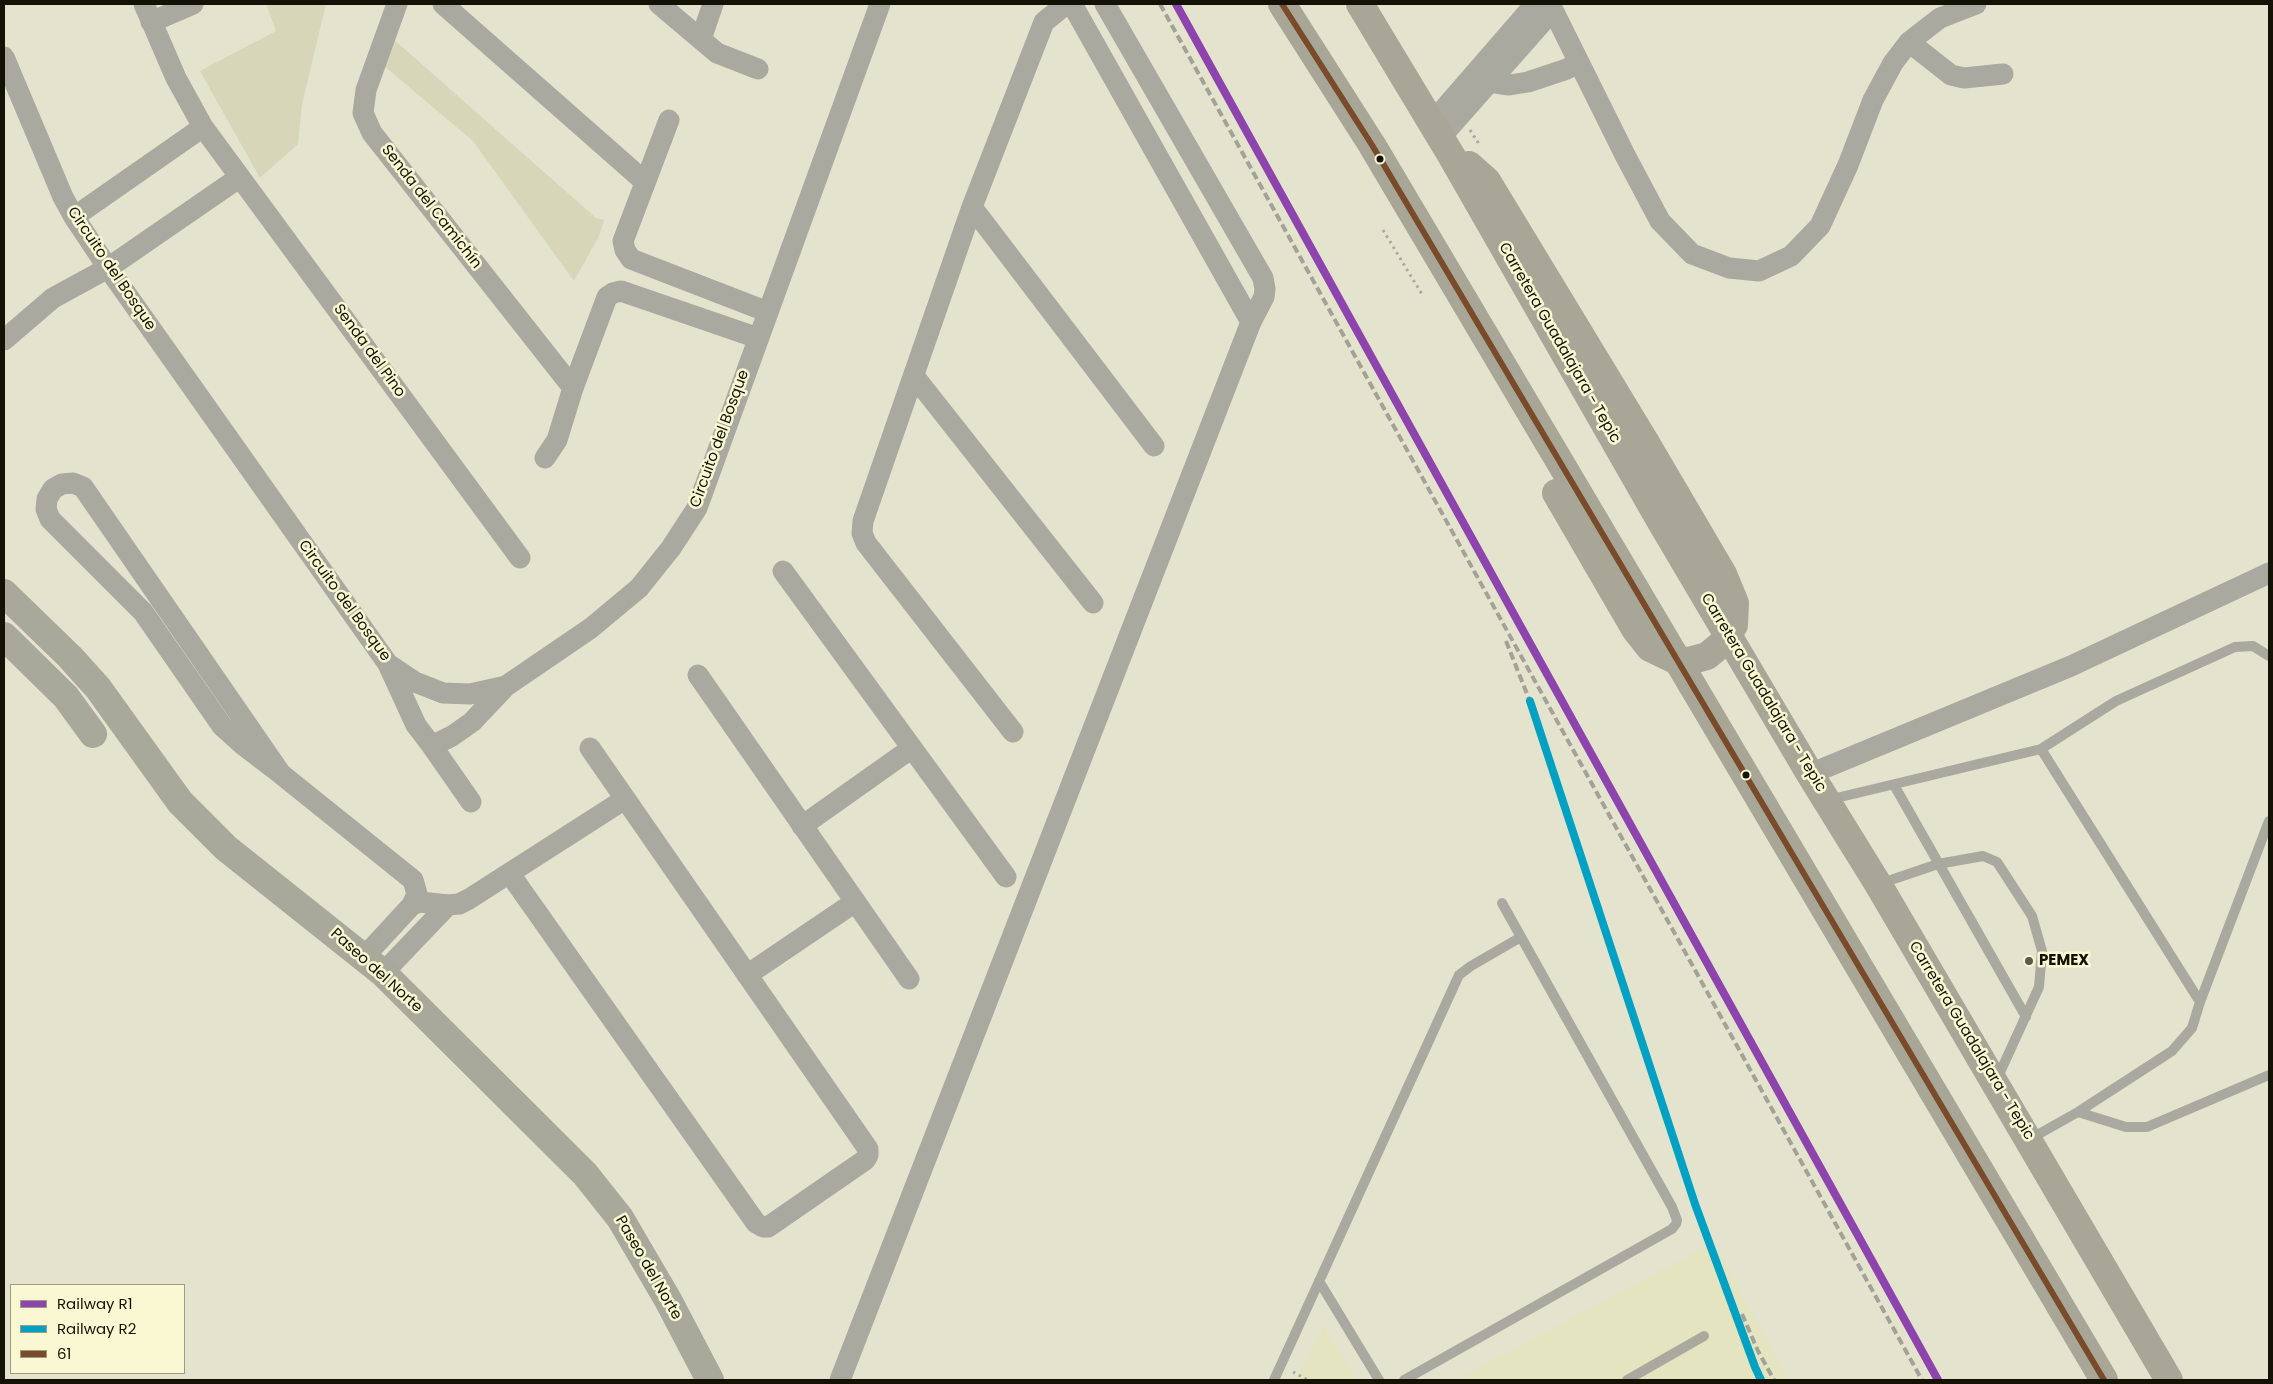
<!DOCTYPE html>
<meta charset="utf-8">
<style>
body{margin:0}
#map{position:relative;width:2273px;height:1384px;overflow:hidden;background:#e3e3ce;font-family:Poppins,sans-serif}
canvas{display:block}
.frame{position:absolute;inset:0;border:5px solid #131205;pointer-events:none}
.legend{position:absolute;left:10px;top:1284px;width:175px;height:90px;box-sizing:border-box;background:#f9f8d2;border:1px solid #9d9c80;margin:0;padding:6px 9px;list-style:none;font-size:15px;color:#131205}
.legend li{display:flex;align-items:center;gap:10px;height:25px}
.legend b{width:25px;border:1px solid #9d9c80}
</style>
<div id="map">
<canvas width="2273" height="1384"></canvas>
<div class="frame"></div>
<ul class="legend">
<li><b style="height:6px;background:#8e44ad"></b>Railway R1</li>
<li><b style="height:6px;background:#01a1c4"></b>Railway R2</li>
<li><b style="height:6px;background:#7a4b2a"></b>61</li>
</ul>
</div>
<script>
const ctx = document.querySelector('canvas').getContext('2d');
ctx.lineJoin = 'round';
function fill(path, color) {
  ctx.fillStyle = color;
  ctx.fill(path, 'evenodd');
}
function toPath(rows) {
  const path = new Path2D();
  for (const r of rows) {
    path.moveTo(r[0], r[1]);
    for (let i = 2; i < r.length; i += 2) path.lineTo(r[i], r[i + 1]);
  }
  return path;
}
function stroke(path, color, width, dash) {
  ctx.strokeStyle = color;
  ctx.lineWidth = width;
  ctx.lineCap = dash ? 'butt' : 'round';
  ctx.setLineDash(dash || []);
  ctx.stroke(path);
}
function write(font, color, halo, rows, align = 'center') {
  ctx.font = font + ' Poppins,sans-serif';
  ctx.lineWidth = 5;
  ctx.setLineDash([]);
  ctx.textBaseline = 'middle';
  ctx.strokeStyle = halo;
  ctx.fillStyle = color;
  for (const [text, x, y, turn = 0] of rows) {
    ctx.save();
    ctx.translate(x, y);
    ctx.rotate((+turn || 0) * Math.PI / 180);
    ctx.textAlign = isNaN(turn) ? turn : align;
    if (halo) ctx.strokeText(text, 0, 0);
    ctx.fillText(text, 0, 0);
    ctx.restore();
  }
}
fill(toPath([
 [1713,1243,1790,1380,1456,1380],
 [1323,1327,1358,1380,1296,1380]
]), '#e5e4c1');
fill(toPath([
 [266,4,326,4,302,104,298,144,260,178,200,71,276,31],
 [391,37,596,218,604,220,599,236,574,281,473,141,383,65]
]), '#d7d6b9');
stroke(toPath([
 [1470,130,1479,144],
 [1383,230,1423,296],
 [1293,1372,1308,1380]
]), '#aaaa9e', 3, [2.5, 4]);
stroke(toPath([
 [1894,785,2026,1017],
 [1828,800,2041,749,2116,701,2235,647,2253,646,2269,656],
 [1879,884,1938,864,1983,856,1997,862,2032,916,2042,951,2039,987,1997,1079],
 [2200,1002,2269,821],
 [2078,1112,2126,1127,2147,1127,2269,1075],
 [2030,1139,2078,1112,2172,1051,2192,1028,2200,1002,2041,749],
 [1319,1281,1379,1380],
 [1274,1380,1459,975,1471,966,1521,937],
 [1404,1380,1672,1229,1676,1224,1677,1220,1672,1207,1502,903],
 [1627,1380,1704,1336]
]), '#a9a99f', 10);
stroke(toPath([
 [144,4,176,78,203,127,520,558],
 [397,4,366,90,363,113,372,133,573,388],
 [443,4,644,181],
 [659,4,717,53,758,69],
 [1072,4,1251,322],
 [1550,4,1626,157,1660,221,1692,254,1729,268,1759,271,1791,256,1820,226,1848,165,1873,100,1893,63,1909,42,1940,18,1976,4],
 [151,22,193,4],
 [701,39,713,4],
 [1909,42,1951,75,1964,78,2003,74],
 [4,57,63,197,74,217,108,268,388,664,415,682,443,693,470,694,506,686,591,628,639,588,671,548,697,508,880,4],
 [1489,82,1509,85,1528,82,1567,69,1578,62],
 [669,120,623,241,625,250,631,259,768,312],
 [1431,124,1535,4],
 [1440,138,1553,10],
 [972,207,1154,446],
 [74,217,203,127],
 [4,340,53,298,108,268,240,177],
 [914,376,1093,603],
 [545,458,557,440,573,388,607,297,613,293,621,291,758,338],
 [783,571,1006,877],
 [388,664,416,725,432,746,452,736,472,722,506,686],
 [698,675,909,979],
 [1013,732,866,543,862,533,863,521,972,207,1044,22,1066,4],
 [432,746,471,802],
 [281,774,83,487,73,483,62,484,53,489,47,499,46,509,50,519,143,612,222,726,243,745,281,774,413,880,417,894,412,905],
 [1810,774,2071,666,2269,573],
 [802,826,912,748],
 [510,874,756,1223,763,1227,768,1227,865,1160,868,1155,868,1149,590,748],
 [364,957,412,905,420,902,448,905,459,904,469,899,625,799],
 [383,973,448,905],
 [747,975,855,902],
 [840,1380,1251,322,1264,297,1265,289,1263,278,1105,4]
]), '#a9a99f', 21);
stroke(toPath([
 [4,593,70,657,98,688,180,802,226,848,383,973,585,1174,620,1218,668,1300,710,1380],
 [4,636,66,697,93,734]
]), '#a8a89b', 28);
stroke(toPath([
 [1282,4,1372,145,2104,1380],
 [1360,4,1451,155,1661,522,1810,774,1878,884,2169,1380],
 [1469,165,1487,181,1646,443]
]), '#a7a697', 28);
stroke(toPath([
 [1160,4,1922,1380],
 [1506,641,1531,704,1695,1204,1755,1367,1761,1380],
 [1742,1314,1758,1351,1774,1380]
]), '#a2a297', 4, [8, 4]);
stroke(toPath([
 [1556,493,1635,629,1650,648,1675,660,1689,661,1707,656,1724,642,1734,625,1735,603,1723,574,1646,443]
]), '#a7a697', 28);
stroke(toPath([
 [1282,4,1372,145,2104,1380]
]), '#7a4b2a', 6);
stroke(toPath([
 [1176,4,1938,1380]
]), '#8e44ad', 8);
stroke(toPath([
 [1530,701,1695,1204,1755,1367,1761,1380]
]), '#01a1c4', 8);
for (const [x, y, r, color] of [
 [1380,159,4.5,"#131205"],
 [1746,775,4.5,"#131205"],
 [2029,961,5,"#5c5b4b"]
]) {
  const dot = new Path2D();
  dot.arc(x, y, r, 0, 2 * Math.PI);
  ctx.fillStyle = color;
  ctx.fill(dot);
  stroke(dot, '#f9f8d2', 2);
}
write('15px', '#131205', '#f9f8d2', [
 ["Senda del Camichín",431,207,52],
 ["Circuito del Bosque",111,269,56],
 ["Carretera Guadalajara - Tepic",1559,343,60],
 ["Senda del Pino",369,351,54],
 ["Circuito del Bosque",720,439,-70],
 ["Circuito del Bosque",344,601,54],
 ["Carretera Guadalajara - Tepic",1763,693,59],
 ["Paseo del Norte",376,971,42],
 ["Carretera Guadalajara - Tepic",1971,1041,59],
 ["Paseo del Norte",648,1268,60]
]);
write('bold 15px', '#131205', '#f9f8d2', [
 ["PEMEX",2039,961]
], 'left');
</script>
